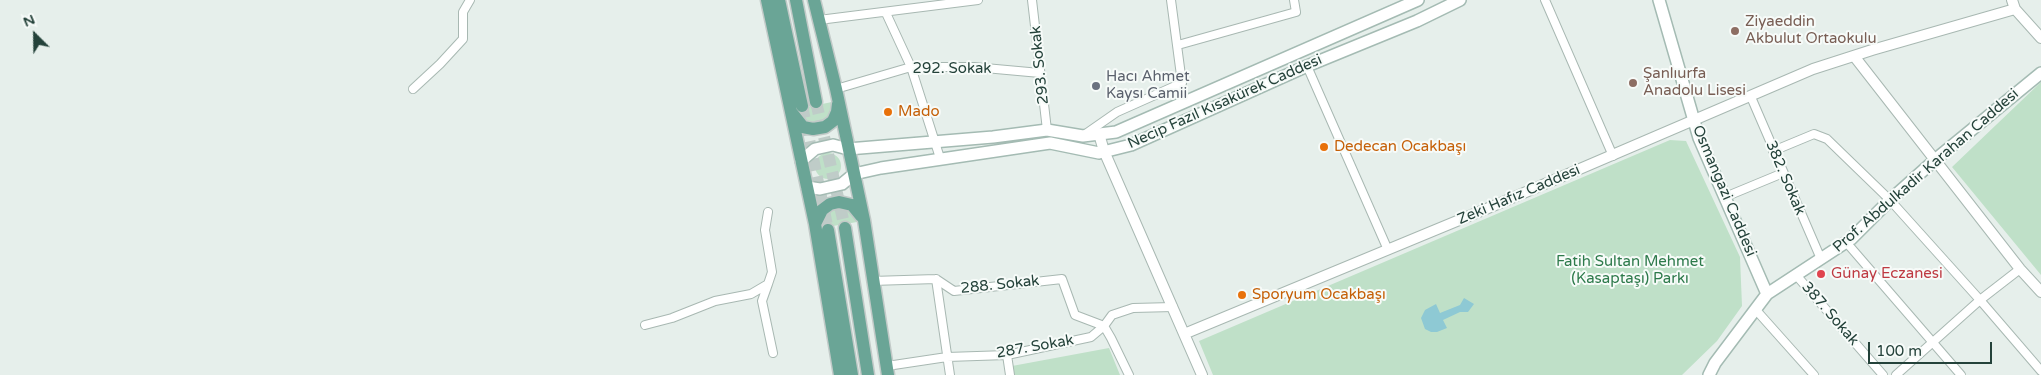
<!DOCTYPE html>
<meta charset="utf-8">
<style>
body{margin:0}
#map{position:relative;width:2041px;height:375px;overflow:hidden;background:#e6efeb;font-family:"Varela Round",sans-serif}
canvas{display:block}
.north{position:absolute;left:10px;top:10px;width:50px;height:50px;-webkit-text-stroke:4px #f7fbf9;paint-order:stroke;rotate:337deg;font-size:14px;font-weight:700;line-height:20px;text-align:center;color:#24423a}
.north::after{content:'';display:block;margin:auto;width:18px;height:22px;background:#24423a;clip-path:polygon(50% 0,100% 100%,50% 72%,0 100%)}
.scale{position:absolute;left:1868px;top:342px;width:124px;height:22px;box-sizing:border-box;border:2px solid #24423a;border-top:0;padding-left:6px;font-size:15px;line-height:18px;white-space:nowrap;color:#24423a;-webkit-text-stroke:4px #f7fbf9;paint-order:stroke}
</style>
<div id="map">
<canvas width="2041" height="375"></canvas>
<div class="north">N</div>
<div class="scale">100 m</div>
</div>
<script>
const ctx = document.querySelector('canvas').getContext('2d');
ctx.lineJoin = 'round';
function fill(path, color) {
  ctx.fillStyle = color;
  ctx.fill(path, 'evenodd');
}
function toPath(rows) {
  const path = new Path2D();
  for (const r of rows) {
    if (r.length === 3) {
      path.moveTo(r[0] + r[2], r[1]);
      path.arc(r[0], r[1], r[2], 0, 2 * Math.PI);
      continue;
    }
    path.moveTo(r[0], r[1]);
    for (let i = 2; i < r.length; i += 2) path.lineTo(r[i], r[i + 1]);
  }
  return path;
}
function stroke(path, color, width, dash) {
  ctx.strokeStyle = color;
  ctx.lineWidth = width;
  ctx.lineCap = dash ? 'butt' : 'round';
  ctx.setLineDash(dash || []);
  ctx.stroke(path);
}
function write(font, color, halo, rows, align = 'center') {
  ctx.font = font + ' "Varela Round",sans-serif';
  ctx.lineWidth = 4;
  ctx.setLineDash([]);
  ctx.textBaseline = 'middle';
  ctx.strokeStyle = halo;
  ctx.fillStyle = color;
  for (const [text, x, y, turn = 0] of rows) {
    ctx.save();
    ctx.translate(x, y);
    ctx.rotate((+turn || 0) * Math.PI / 180);
    ctx.textAlign = isNaN(turn) ? turn : align;
    if (halo) ctx.strokeText(text, 0, 0);
    ctx.fillText(text, 0, 0);
    ctx.restore();
  }
}
fill(toPath([
 [2041,82,2041,275,1952,167],
 [832,102,831,112,829,118,819,124,804,121,797,109],
 [1670,140,1686,141,1740,257,1742,306,1717,341,1682,375,1213,375,1199,341],
 [828,166,13],
 [841,207,849,209,855,215,857,222,821,228,823,218,830,210],
 [1109,348,1120,375,1014,375,1012,366]
]), '#bfe0c8');
fill(toPath([
 [1464,298,1474,304,1468,312,1460,312,1443,320,1447,328,1437,332,1431,332,1425,329,1421,318,1425,310,1436,304,1440,313,1460,305]
]), '#8ec9d4');
stroke(toPath([
 [816,102,845,228],
 [802,106,828,230]
]), '#bfccc8', 12, [12, 6]);
const minor = toPath([
 [1032,0,1047,130],
 [1545,0,1613,156],
 [886,13,911,67,940,158],
 [819,20,978,0],
 [1178,45,1296,12,1294,0],
 [1307,66,1388,250],
 [413,89,440,64,463,39,463,12,470,0],
 [836,89,911,67,974,67,1040,73],
 [1751,97,1821,259],
 [1084,135,1117,112,1182,83,1171,0],
 [1773,151,1814,134,1827,139,1890,200,1980,300,2041,371],
 [1725,197,1783,173],
 [1846,242,1961,375],
 [1796,275,1883,375],
 [936,279,950,375],
 [872,281,936,279,954,291,1062,279,1075,315,1104,326,1111,338,1129,375],
 [768,284,762,301,773,353],
 [1756,310,1814,375],
 [645,325,672,318,715,301,751,294,768,284,772,272,765,230,768,212],
 [1007,355,1010,375],
 [887,366,947,357,1007,355,1091,337,1104,326,1112,315,1133,308,1173,307],
 [1896,375,1980,300,2020,269]
]);
const tertiary = toPath([
 [2012,0,2015,9,2041,38],
 [1854,56,2020,269,2041,292],
 [1099,134,1104,151,1202,375],
 [1184,334,1498,204,1813,69,1872,50,2015,9]
]);
const secondary = toPath([
 [1659,0,1699,138,1767,294],
 [801,161,815,149,833,145,848,149,993,137,1047,130,1083,136,1116,132,1418,0],
 [807,187,820,189,842,184,854,174,881,168,1050,143,1099,153,1131,145,1307,66,1417,21,1460,0],
 [1709,375,1715,363,1767,294,1851,239,1890,200,1936,159,2041,73]
]);
const primary = toPath([
 [767,0,815,224,840,375],
 [779,0,802,106],
 [796,0,816,102],
 [814,0,836,89,864,220,888,375],
 [792,113,803,127,813,129,825,127,833,121,837,112,838,104],
 [815,224,822,210,830,204,839,202,852,205,861,216],
 [845,228,868,375],
 [828,230,852,375]
]);
stroke(minor, '#a8b8b2', 10);
stroke(tertiary, '#a8b8b2', 12);
stroke(secondary, '#a4bbb3', 14);
stroke(primary, '#c2cac8', 15);
stroke(minor, '#fff', 8);
stroke(tertiary, '#fff', 10);
stroke(secondary, '#fff', 11);
stroke(primary, '#6aa596', 12);
for (const [x, y, r, color] of [
 [1735,31,5,"#8d6e63"],
 [1633,83,5,"#8d6e63"],
 [1096,86,5,"#6b7280"],
 [888,112,5,"#e8710a"],
 [1324,147,5,"#e8710a"],
 [1821,274,5,"#e0444e"],
 [1242,295,5,"#e8710a"]
]) {
  const dot = new Path2D();
  dot.arc(x, y, r, 0, 2 * Math.PI);
  ctx.fillStyle = color;
  ctx.fill(dot);
  stroke(dot, '#f7fbf9', 2);
}
write('15px', '#785e54', '#f7fbf9', [
 ["Ziyaeddin",1745,22],
 ["Akbulut Ortaokulu",1745,39],
 ["Şanlıurfa",1643,74],
 ["Anadolu Lisesi",1643,91]
], 'left');
write('15px', '#24423a', '#f7fbf9', [
 ["293. Sokak",1040,65,-96],
 ["292. Sokak",952,69],
 ["Necip Fazıl Kısakürek Caddesi",1225,102,-24],
 ["Prof. Abdulkadir Karahan Caddesi",1926,171,-41],
 ["382. Sokak",1785,178,67],
 ["Osmangazi Caddesi",1724,191,67],
 ["Zeki Hafız Caddesi",1519,195,-23],
 ["288. Sokak",1000,285,-6],
 ["387. Sokak",1830,314,49],
 ["287. Sokak",1035,347,-10]
]);
write('15px', '#5b616d', '#f7fbf9', [
 ["Hacı Ahmet",1106,77],
 ["Kaysı Camii",1106,94]
], 'left');
write('15px', '#c56008', '#f7fbf9', [
 ["Mado",898,112],
 ["Dedecan Ocakbaşı",1334,147],
 ["Sporyum Ocakbaşı",1252,295]
], 'left');
write('15px', '#2d7a4b', '#f7fbf9', [
 ["Fatih Sultan Mehmet",1630,262],
 ["(Kasaptaşı) Parkı",1630,279]
]);
write('15px', '#be3a42', '#f7fbf9', [
 ["Günay Eczanesi",1831,274]
], 'left');
</script>
